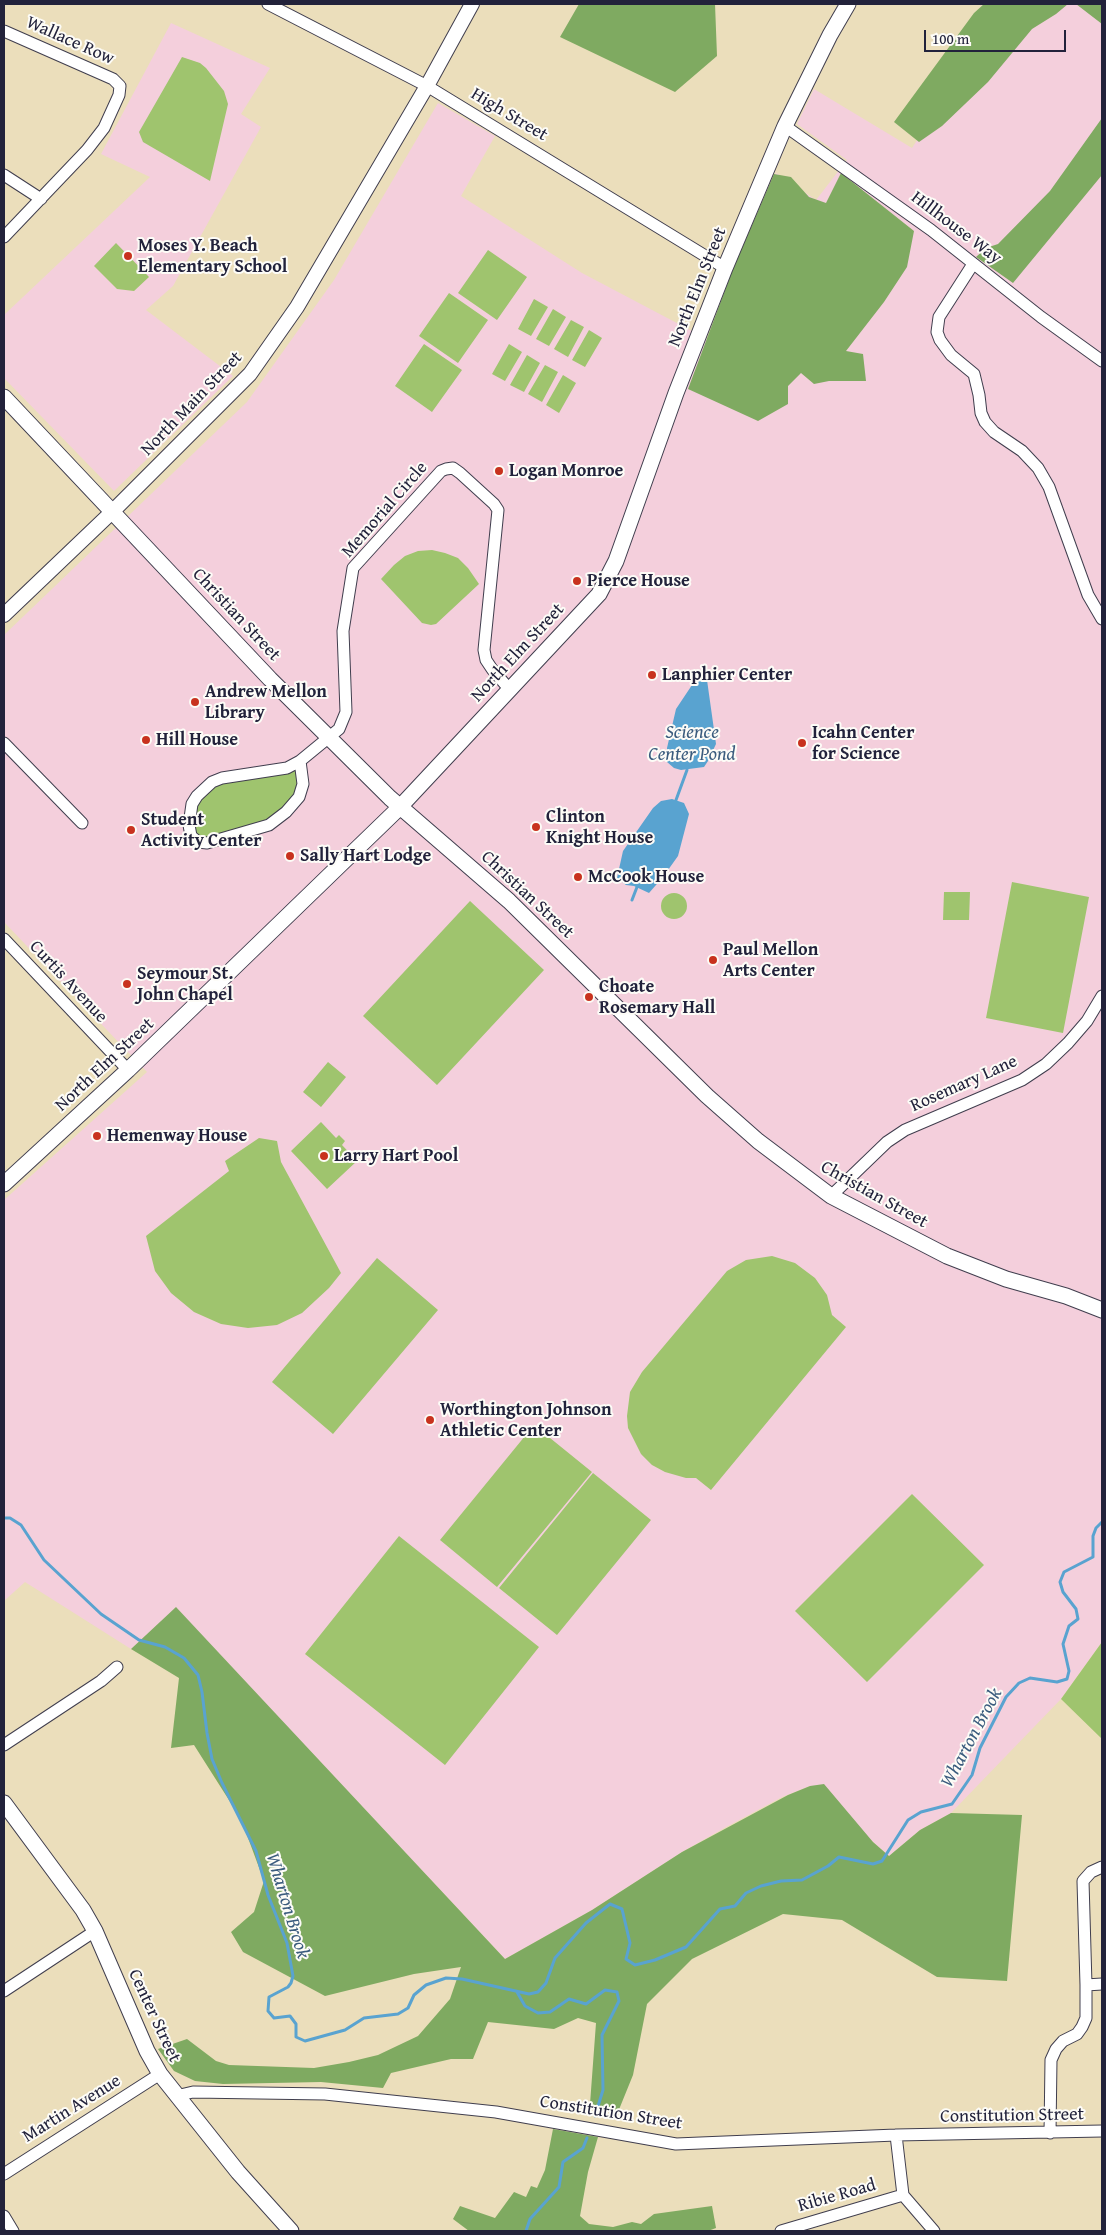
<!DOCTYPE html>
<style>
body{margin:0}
#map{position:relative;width:1106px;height:2235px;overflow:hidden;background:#ebdebb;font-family:"Gentium Book Plus",serif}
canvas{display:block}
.frame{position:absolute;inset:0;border:5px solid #22223b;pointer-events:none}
.scale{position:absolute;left:924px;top:30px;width:142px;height:22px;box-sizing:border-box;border:2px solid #22223b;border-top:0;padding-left:6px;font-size:15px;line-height:18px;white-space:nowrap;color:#22223b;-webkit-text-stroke:4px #fdfcf7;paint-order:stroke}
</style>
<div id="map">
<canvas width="1106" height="2235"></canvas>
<div class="frame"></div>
<div class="scale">100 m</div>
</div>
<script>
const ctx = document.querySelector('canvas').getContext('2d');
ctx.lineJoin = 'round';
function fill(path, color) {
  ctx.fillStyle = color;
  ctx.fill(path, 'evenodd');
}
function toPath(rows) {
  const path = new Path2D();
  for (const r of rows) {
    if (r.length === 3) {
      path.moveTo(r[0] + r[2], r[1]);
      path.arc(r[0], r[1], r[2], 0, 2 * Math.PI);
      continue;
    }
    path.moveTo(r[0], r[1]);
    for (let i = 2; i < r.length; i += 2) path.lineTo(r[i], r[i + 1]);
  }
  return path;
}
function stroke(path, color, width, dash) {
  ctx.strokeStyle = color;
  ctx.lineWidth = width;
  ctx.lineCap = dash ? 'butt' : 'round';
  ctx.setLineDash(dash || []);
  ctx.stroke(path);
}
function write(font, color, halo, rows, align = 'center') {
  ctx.font = font + ' "Gentium Book Plus",serif';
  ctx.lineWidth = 4;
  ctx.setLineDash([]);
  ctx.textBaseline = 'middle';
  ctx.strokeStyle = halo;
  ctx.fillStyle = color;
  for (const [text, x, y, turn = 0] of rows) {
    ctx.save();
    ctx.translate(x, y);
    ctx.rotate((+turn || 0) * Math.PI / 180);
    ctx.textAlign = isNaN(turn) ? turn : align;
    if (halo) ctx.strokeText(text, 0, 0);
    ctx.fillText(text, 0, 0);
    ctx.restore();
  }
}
fill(toPath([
 [1013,4,1102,4,1102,1642,1061,1699,951,1813,920,1830,889,1856,810,1786,782,1797,726,1827,682,1852,592,1910,505,1959,176,1608,131,1649,25,1582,4,1601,4,1200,147,1072,4,922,4,635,247,402,334,280,438,103,495,136,461,196,582,273,709,340,776,173,816,200,847,160,797,124,814,89,912,148,963,69],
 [171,23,270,68,241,114,261,127,173,286,146,310,233,376,114,491,4,378,4,315,150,177,101,154]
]), '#f4cfdc');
fill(toPath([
 [182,57,200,63,206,68,224,91,228,104,210,181,143,142,139,132],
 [116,243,149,277,134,291,117,289,94,266],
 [488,250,527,277,497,320,458,293],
 [449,293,488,320,458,363,419,336],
 [534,299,548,307,531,336,518,329],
 [553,309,566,317,549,346,536,339],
 [571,320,584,327,568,357,554,349],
 [589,330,602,338,585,367,572,360],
 [424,344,462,370,432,412,395,386],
 [509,344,522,352,505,381,492,374],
 [527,355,540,363,524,392,510,385],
 [545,365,558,372,542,402,528,394],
 [563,375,576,383,559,413,546,405],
 [432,550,445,553,458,558,468,568,479,584,436,624,431,625,422,623,381,579,394,565,405,556,418,551],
 [301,765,299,797,269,825,198,842,189,819,197,796,230,777],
 [1012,882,1089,897,1063,1033,986,1018],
 [944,892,970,892,969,920,943,920],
 [674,906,13],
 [470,901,544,970,437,1085,363,1016],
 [328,1062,346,1077,321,1107,303,1092],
 [321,1122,336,1138,339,1135,345,1141,342,1145,357,1161,327,1189,291,1151],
 [259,1138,277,1141,281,1162,341,1273,329,1288,302,1313,277,1325,248,1328,221,1324,194,1312,171,1293,155,1271,146,1236,229,1171,225,1161],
 [772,1256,795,1263,815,1278,827,1295,832,1315,846,1327,711,1490,696,1478,686,1478,665,1472,652,1465,641,1454,628,1428,627,1416,630,1392,642,1372,727,1271,746,1260],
 [377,1258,438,1310,333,1434,272,1382],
 [534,1425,592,1472,497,1587,440,1540],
 [593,1473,651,1520,557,1635,499,1588],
 [912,1494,984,1565,867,1682,795,1611],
 [399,1536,539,1647,445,1765,305,1654],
 [1102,1642,1102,1739,1061,1699]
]), '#9fc46e');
fill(toPath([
 [579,4,715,4,717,56,675,92,560,37],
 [984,4,1068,4,1056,14,1032,29,988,82,942,126,919,142,894,122,974,13],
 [1076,4,1102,4,1102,24],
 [1102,118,1102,175,1013,283,976,257,986,248,998,244,1050,191],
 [841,173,914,231,907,267,884,302,846,351,863,354,866,381,829,381,814,384,801,373,788,386,788,404,758,421,688,389,733,269,774,174,791,177,809,197,826,203],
 [176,1607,505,1959,592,1910,682,1852,788,1795,810,1786,824,1784,873,1842,889,1856,920,1830,951,1813,1022,1815,1007,1981,937,1977,842,1920,783,1914,692,1959,647,2004,633,2075,618,2112,590,2104,596,2023,578,2018,554,2029,488,2022,473,2059,451,2059,391,2073,383,2088,321,2082,223,2084,195,2081,174,2071,158,2049,187,2039,216,2061,229,2065,314,2068,349,2062,378,2055,418,2036,450,1999,461,1967,414,1974,325,1996,243,1952,231,1932,254,1912,264,1881,241,1819,194,1745,171,1748,179,1678,131,1649],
 [553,2129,598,2137,588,2172,580,2216,589,2224,613,2227,632,2222,641,2224,654,2214,712,2206,716,2228,708,2231,469,2231,453,2219,460,2206,495,2218,514,2192,526,2197,531,2186,537,2188,545,2170]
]), '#7faa61');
fill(toPath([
 [696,679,707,680,716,744,708,761,704,767,681,770,674,768,667,762,667,748,676,709],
 [672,799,684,803,689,814,678,856,663,877,649,893,634,886,626,885,617,878,623,851,653,808,661,801]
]), '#59a3d0');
stroke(toPath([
 [676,800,687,770],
 [632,900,637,887],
 [4,1518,10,1518,21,1525,44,1560,101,1614,139,1640,165,1647,184,1658,198,1675,202,1692,207,1733,212,1759,222,1783,256,1851,268,1895,287,1943,293,1976,291,1983,288,1987,269,1997,268,2011,274,2018,290,2016,296,2024,296,2037,305,2041,345,2030,364,2018,398,2014,408,2008,414,1995,426,1985,446,1978,462,1979,529,1994,538,1992,546,1983,555,1958,586,1923,610,1904,622,1909,630,1943,626,1959,635,1965,655,1960,686,1947,720,1909,735,1906,746,1893,761,1886,781,1881,802,1880,828,1866,839,1857,873,1864,882,1861,908,1820,921,1812,952,1804,972,1775,980,1748,1006,1697,1019,1683,1030,1678,1057,1682,1067,1679,1069,1671,1063,1644,1069,1626,1078,1619,1076,1609,1063,1592,1060,1582,1064,1572,1093,1557,1093,1536,1096,1528,1102,1522],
 [517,1992,525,2006,538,2013,550,2012,569,1999,586,2004,605,1990,617,1992,619,2001,602,2035,603,2090,595,2116],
 [526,2231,530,2219,559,2187,563,2162,583,2148,587,2138]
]), '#59a3d0', 3);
const minor = toPath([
 [268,4,427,86,725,268],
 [4,31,113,79,120,86,119,95,104,128,87,150,4,237],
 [785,126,931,230,1041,317,1102,361],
 [4,175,41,199],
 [973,264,939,317,937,332,940,340,951,355,974,374,979,395,981,413,985,422,994,432,1022,451,1038,468,1049,487,1088,595,1102,619],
 [4,743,82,823],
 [300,761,303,784,299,797,286,812,269,825,207,843,198,842,191,836,189,825,192,804,197,796,212,782,222,778,287,768,300,761,339,729,346,712,343,631,353,568,441,471,446,469,453,468,460,473,494,504,498,510,484,650,486,660,492,669,510,690],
 [4,939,128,1070],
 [831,1196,887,1142,905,1130,1022,1080,1046,1064,1068,1043,1087,1021,1102,996],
 [4,1745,101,1681,117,1667],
 [1102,1867,1091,1872,1083,1881,1086,1985,1102,1984],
 [4,1991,95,1931],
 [176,2096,193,2092,325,2094,496,2112,676,2144,896,2135,1102,2131],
 [1050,2133,1051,2060,1056,2049,1063,2041,1077,2034,1082,2027,1086,2018,1086,1985],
 [896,2135,903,2195,934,2231],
 [4,2174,160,2074],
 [4,2216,13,2231],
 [781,2231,903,2195]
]);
const tertiary = toPath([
 [4,615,113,511,250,374,297,307,427,86,472,4]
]);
const secondary = toPath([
 [4,397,270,679,390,798,509,901,707,1096,758,1141,831,1196,947,1256,1006,1279,1066,1296,1102,1310],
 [4,1184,128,1070,399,808,599,594,616,561,676,393,725,268,785,126,830,35,848,4],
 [4,1803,83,1910,95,1931,147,2051,160,2074,238,2172,291,2231]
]);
stroke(minor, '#403e4e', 13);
stroke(tertiary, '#403e4e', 16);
stroke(secondary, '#403e4e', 17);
stroke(minor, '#fff', 11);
stroke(tertiary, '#fff', 14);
stroke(secondary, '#fff', 15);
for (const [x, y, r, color] of [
 [128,256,5,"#c8321e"],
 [499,471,5,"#c8321e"],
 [577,581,5,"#c8321e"],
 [652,675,5,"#c8321e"],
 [195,702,5,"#c8321e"],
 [146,740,5,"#c8321e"],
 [802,743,5,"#c8321e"],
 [536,827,5,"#c8321e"],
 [131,830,5,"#c8321e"],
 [290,856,5,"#c8321e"],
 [578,877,5,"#c8321e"],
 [713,960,5,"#c8321e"],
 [127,984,5,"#c8321e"],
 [589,997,5,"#c8321e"],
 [97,1136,5,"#c8321e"],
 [324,1156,5,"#c8321e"],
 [430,1420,5,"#c8321e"]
]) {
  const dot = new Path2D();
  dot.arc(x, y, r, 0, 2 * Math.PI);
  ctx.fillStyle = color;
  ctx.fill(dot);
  stroke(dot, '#fdfcf7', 2);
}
write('18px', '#22223b', '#fdfcf7', [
 ["Wallace Row",70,41,24],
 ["High Street",509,115,31],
 ["Hillhouse Way",956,228,37],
 ["North Elm Street",698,287,-68],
 ["North Main Street",192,404,-46],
 ["Memorial Circle",385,510,-49],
 ["Christian Street",236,615,47],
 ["North Elm Street",518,653,-47],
 ["Christian Street",527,895,43],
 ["Curtis Avenue",68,982,47],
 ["North Elm Street",105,1065,-43],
 ["Rosemary Lane",964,1084,-24],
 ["Christian Street",874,1195,29],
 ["Center Street",154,2016,65],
 ["Martin Avenue",72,2109,-32],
 ["Constitution Street",611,2113,9],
 ["Constitution Street",1012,2116,-1],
 ["Ribie Road",837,2196,-16]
]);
write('bold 18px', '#22223b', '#fdfcf7', [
 ["Moses Y. Beach",138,246],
 ["Elementary School",138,267],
 ["Logan Monroe",509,471],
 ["Pierce House",587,581],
 ["Lanphier Center",662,675],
 ["Andrew Mellon",205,692],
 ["Library",205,713],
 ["Icahn Center",812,733],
 ["for Science",812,754],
 ["Hill House",156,740],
 ["Clinton",546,817],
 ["Knight House",546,838],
 ["Student",141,820],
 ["Activity Center",141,841],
 ["Sally Hart Lodge",300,856],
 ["McCook House",588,877],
 ["Paul Mellon",723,950],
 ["Arts Center",723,971],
 ["Seymour St.",137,974],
 ["John Chapel",137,995],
 ["Choate",599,987],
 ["Rosemary Hall",599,1008],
 ["Hemenway House",107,1136],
 ["Larry Hart Pool",334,1156],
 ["Worthington Johnson",440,1410],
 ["Athletic Center",440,1431]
], 'left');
write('italic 19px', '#3b5c7e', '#fdfcf7', [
 ["Science",692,733],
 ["Center Pond",692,755],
 ["Wharton Brook",972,1738,-62],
 ["Wharton Brook",287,1906,73]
]);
</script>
